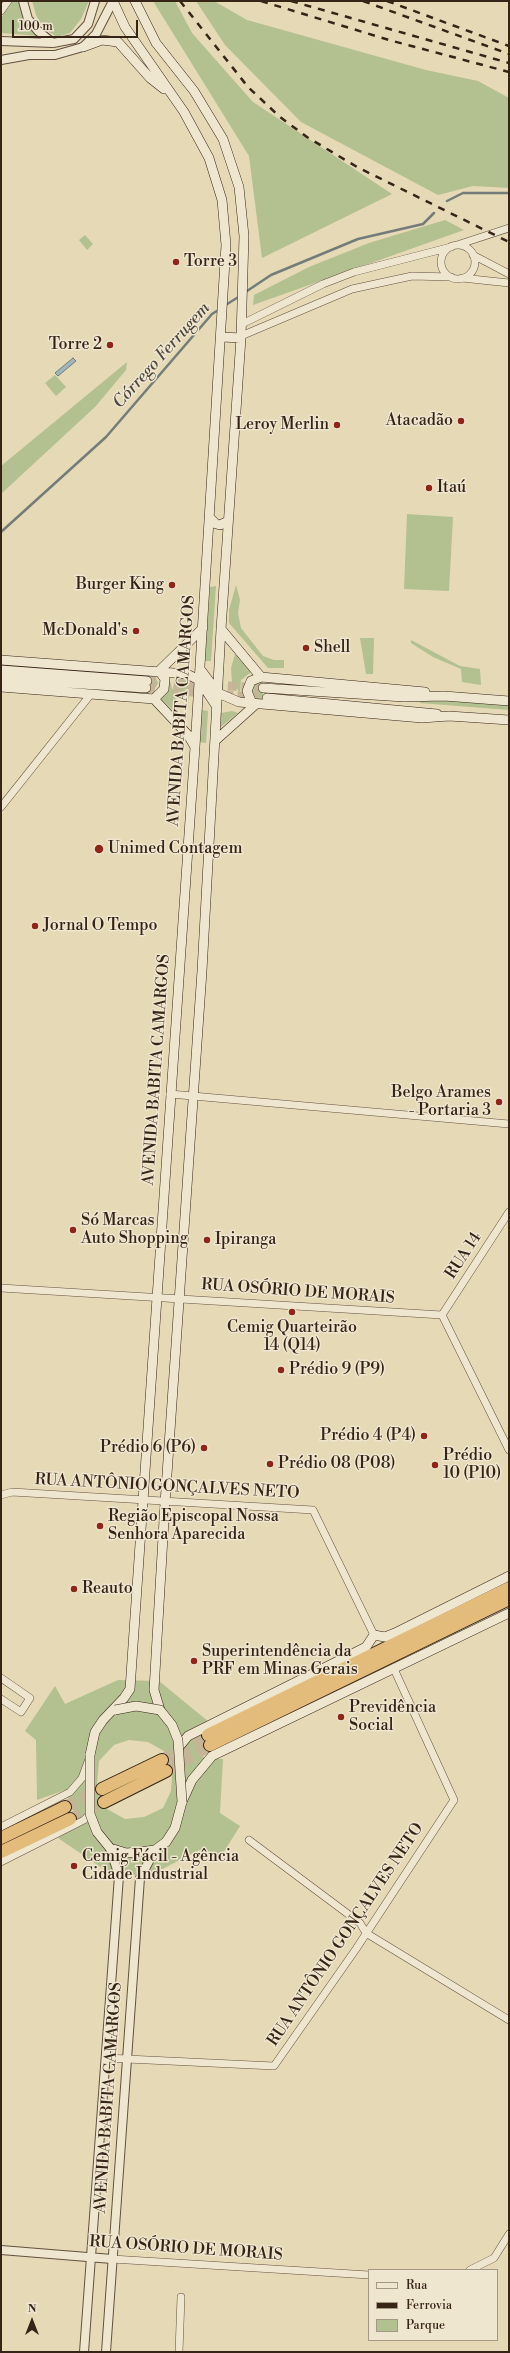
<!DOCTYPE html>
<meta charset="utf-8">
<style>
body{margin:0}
#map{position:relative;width:510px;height:2353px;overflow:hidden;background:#e6d9b6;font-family:"Libre Bodoni",serif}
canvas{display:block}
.frame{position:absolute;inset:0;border:2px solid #362417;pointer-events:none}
.legend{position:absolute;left:368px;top:2269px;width:130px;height:72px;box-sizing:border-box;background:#efe6d0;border:1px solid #a59886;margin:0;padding:5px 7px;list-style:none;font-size:12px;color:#362417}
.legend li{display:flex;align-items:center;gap:8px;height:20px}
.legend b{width:20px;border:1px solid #a59886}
.north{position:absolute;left:12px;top:2301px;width:40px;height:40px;-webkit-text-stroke:3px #efe6d0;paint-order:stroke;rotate:0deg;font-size:11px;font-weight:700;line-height:16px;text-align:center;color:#362417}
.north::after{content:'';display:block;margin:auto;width:14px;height:18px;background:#362417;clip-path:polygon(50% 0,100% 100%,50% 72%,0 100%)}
.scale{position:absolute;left:12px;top:20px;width:126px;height:18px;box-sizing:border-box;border:2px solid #362417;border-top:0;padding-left:5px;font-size:12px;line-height:14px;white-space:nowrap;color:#362417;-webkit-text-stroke:3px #efe6d0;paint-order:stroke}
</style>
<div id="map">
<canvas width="510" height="2353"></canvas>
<div class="frame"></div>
<ul class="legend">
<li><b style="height:5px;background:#efe6d0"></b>Rua</li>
<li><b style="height:5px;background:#362417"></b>Ferrovia</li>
<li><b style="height:11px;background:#b3c090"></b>Parque</li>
</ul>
<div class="north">N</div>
<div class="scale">100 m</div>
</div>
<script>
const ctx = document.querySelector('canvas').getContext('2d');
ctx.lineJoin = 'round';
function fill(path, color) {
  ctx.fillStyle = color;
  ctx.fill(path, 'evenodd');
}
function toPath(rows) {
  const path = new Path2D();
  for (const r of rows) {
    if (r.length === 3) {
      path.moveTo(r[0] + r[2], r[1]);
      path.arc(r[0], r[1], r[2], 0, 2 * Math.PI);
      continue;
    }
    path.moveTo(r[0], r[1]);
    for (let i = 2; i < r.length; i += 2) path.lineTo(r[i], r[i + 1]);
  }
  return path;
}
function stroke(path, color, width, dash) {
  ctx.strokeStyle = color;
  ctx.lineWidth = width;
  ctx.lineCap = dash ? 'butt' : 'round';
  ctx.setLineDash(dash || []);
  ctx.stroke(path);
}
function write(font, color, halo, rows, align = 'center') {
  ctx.font = font + ' "Libre Bodoni",serif';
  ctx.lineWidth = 3;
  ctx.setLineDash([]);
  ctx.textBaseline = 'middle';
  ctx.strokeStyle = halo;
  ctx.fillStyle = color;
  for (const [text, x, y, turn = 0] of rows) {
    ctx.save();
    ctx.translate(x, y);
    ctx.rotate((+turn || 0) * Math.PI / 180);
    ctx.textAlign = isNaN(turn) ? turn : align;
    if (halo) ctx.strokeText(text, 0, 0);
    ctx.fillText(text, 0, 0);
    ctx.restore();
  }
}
fill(toPath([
 [13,1,19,1,27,25,39,36,1,33,1,18],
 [32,1,89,1,81,19,70,33,57,37,43,28,36,15],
 [153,1,175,1,192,33,253,102,392,194,262,258,249,156],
 [196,1,214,1,247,20,426,70,478,81,509,98,509,188,473,186,438,195,301,122,225,45],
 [445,220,464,230,253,305,254,295,309,267,369,243],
 [85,235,93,244,87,250,79,240],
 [127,362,126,370,95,407,1,494,1,466],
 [55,375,66,387,56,396,45,383],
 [407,514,453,517,449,591,404,589],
 [236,585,240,600,238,613,241,628,263,656,274,660,284,660,284,668,268,668,229,623,229,610],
 [216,586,211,661,205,661,210,587],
 [360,638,374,638,373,674,366,674],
 [411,640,460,666,480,669,481,685,462,682,461,669,433,657,411,643],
 [192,643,190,661,179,660,177,656],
 [235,654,251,672,241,680,240,693,232,682,231,668],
 [146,674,154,675,158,683,153,692,148,694,144,693],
 [168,675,176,700,178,715,160,698,166,694,169,688],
 [179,677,188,681,190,686,188,703,179,686],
 [256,681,263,681,263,700,258,699,251,694,251,685],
 [428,699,509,704,509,710,420,703,420,700],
 [202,710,208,711,206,743,199,742],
 [232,711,238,713,221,727,221,713],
 [118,1680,159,1681,209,1722,191,1731,204,1758,223,1759,220,1813,240,1826,220,1858,199,1850,147,1877,105,1870,58,1838,78,1820,65,1790,37,1800,36,1740,25,1731,55,1686,65,1704],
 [129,1740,148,1742,164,1751,172,1775,171,1791,163,1808,144,1817,125,1819,107,1809,97,1784,99,1761,114,1745]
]), '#b3c090');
const water = toPath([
 [73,358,76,361,58,376,55,373,73,358]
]);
fill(water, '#9db7ba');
stroke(water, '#747c79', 1);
stroke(toPath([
 [447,201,463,193,509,193],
 [244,293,271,275,358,239,423,224,434,213],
 [224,306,240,296],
 [1,532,106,437,212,314,220,309]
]), '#747c79', 2.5);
stroke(toPath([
 [147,681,263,688],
 [146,688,205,693],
 [224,695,267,698]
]), '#c3b596', 9, [9, 4.5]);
stroke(toPath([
 [162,1760,208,1735],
 [166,1771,210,1745],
 [65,1807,102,1789],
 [70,1819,104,1802]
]), '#c3b596', 12, [12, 6]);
const minor = toPath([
 [1,11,8,1],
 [457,245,509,228],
 [458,262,17],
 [473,255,509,274],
 [462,278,509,283],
 [242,324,323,284,354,272,451,247],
 [241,336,352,289,412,276,451,277],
 [1,807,91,694],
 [170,1094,509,1124],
 [1,1288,442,1315,509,1450],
 [442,1315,509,1212],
 [1,1495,12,1492,313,1510,374,1635],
 [1,1678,30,1698,21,1712,1,1699],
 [1,1827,70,1792,82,1778,89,1759],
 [249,1840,360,1923,366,1933,509,2020],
 [1,1862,84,1820,90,1814],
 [106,2058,274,2066,356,1949,454,1800,394,1669],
 [112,2259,369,2275],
 [470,2270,494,2258,509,2234],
 [179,2352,181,2297]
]);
const tertiary = toPath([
 [23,1,28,19,38,31,53,43],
 [1,41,53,43,74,39,88,24,95,1],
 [1,60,29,55,55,55,83,47,96,34,113,1],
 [1,2250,112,2259],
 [84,2352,119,1876,110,1848],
 [106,2352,140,1878,155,1850]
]);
const secondary = toPath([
 [135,1,156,43,194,91,223,139,239,187,244,236,241,338,221,629,202,971,165,1503,154,1690,160,1710],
 [83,47,102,40,118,42,150,78,164,89],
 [222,337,241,338],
 [210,518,216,524,220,525,228,521],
 [221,629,261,677,425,692],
 [1,660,187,674,199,680,217,707],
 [200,669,218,693,239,702,422,718,449,716,509,720],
 [1,670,147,681],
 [159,671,203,628],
 [1,679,146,688],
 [1,687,154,699,164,689,165,679,159,671],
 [263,688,404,697,444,696,509,701],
 [267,698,437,714],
 [154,699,188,735,195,747],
 [255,705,251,701,247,691,251,681,261,677],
 [216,740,255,705],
 [179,1747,188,1736,366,1647,374,1635,385,1637,395,1633,509,1576],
 [90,1755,95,1732,103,1720,124,1698,130,1689,195,747,226,245,222,200,209,158,184,112,125,27,113,1],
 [110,1848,126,1853,140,1852,155,1850,166,1842,175,1828,182,1802,192,1780,212,1756,509,1613]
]);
const motorway = toPath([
 [208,1735,509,1588],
 [210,1745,509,1599],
 [102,1789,162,1760],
 [104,1802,166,1771],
 [1,1838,65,1807],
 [1,1852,70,1819]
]);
stroke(minor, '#62513f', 8);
stroke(tertiary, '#62513f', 10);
stroke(secondary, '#362417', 10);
stroke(motorway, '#362417', 14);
stroke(minor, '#efe6d0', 7);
stroke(tertiary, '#efe6d0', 8);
stroke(secondary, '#efe6d0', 9);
stroke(motorway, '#e3bc7b', 12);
stroke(toPath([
 [180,1,248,87,280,117,307,137,357,167,509,242],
 [261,1,389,40,509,72],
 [291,1,509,63],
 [363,1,509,54],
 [387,1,509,46]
]), '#362417', 2.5, [7, 7]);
const secondaryBridge = toPath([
 [115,1710,136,1706,160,1710,172,1725,178,1740,182,1802],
 [90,1755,90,1814,97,1832,110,1848]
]);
stroke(secondaryBridge, '#362417', 10, []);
stroke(secondaryBridge, '#efe6d0', 9);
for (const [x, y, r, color] of [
 [176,262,4,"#8f2418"],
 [110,345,4,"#8f2418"],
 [461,421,4,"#8f2418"],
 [337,425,4,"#8f2418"],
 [429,488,4,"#8f2418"],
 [172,585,4,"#8f2418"],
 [136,631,4,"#8f2418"],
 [306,648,4,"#8f2418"],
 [99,849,5,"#8f2418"],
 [35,926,4,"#8f2418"],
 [499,1102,4,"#8f2418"],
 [73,1230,4,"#8f2418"],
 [207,1240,4,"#8f2418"],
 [292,1312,4,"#8f2418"],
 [281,1370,4,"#8f2418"],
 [424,1436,4,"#8f2418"],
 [204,1448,4,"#8f2418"],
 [270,1464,4,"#8f2418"],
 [435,1465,4,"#8f2418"],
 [100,1526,4,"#8f2418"],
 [74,1589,4,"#8f2418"],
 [194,1661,4,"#8f2418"],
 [341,1717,4,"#8f2418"],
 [74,1866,4,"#8f2418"]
]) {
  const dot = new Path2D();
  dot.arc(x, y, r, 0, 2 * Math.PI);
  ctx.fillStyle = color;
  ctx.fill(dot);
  stroke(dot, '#efe6d0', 1.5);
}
write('16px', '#362417', '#efe6d0', [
 ["Torre 3",184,262],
 ["Torre 2",102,345,"right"],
 ["Atacadão",453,421,"right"],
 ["Leroy Merlin",329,425,"right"],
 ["Itaú",437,488],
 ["Burger King",164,585,"right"],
 ["McDonald's",128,631,"right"],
 ["Shell",314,648],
 ["Unimed Contagem",108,849],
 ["Jornal O Tempo",43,926],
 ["Belgo Arames",491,1093,"right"],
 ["- Portaria 3",491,1111,"right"],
 ["Só Marcas",81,1221],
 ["Auto Shopping",81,1239],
 ["Ipiranga",215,1240],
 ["Cemig Quarteirão",292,1328,"center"],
 ["14 (Q14)",292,1346,"center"],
 ["Prédio 9 (P9)",289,1370],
 ["Prédio 4 (P4)",416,1436,"right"],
 ["Prédio 6 (P6)",196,1448,"right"],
 ["Prédio",443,1456],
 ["10 (P10)",443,1474],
 ["Prédio 08 (P08)",278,1464],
 ["Região Episcopal Nossa",108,1517],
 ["Senhora Aparecida",108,1535],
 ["Reauto",82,1589],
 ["Superintendência da",202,1652],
 ["PRF em Minas Gerais",202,1670],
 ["Previdência",349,1708],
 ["Social",349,1726],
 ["Cemig Fácil - Agência",82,1857],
 ["Cidade Industrial",82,1875]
], 'left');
write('16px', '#362417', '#efe6d0', [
 ["AVENIDA BABITA CAMARGOS",182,711,-86],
 ["AVENIDA BABITA CAMARGOS",157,1070,-86],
 ["RUA 14",464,1256,-57],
 ["RUA OSÓRIO DE MORAIS",298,1292,4],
 ["RUA ANTÔNIO GONÇALVES NETO",167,1487,3],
 ["RUA ANTÔNIO GONÇALVES NETO",346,1935,-56],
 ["AVENIDA BABITA CAMARGOS",109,2098,-86],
 ["RUA OSÓRIO DE MORAIS",186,2249,4]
]);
write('italic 17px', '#504940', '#efe6d0', [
 ["Córrego Ferrugem",162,356,-48]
]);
</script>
